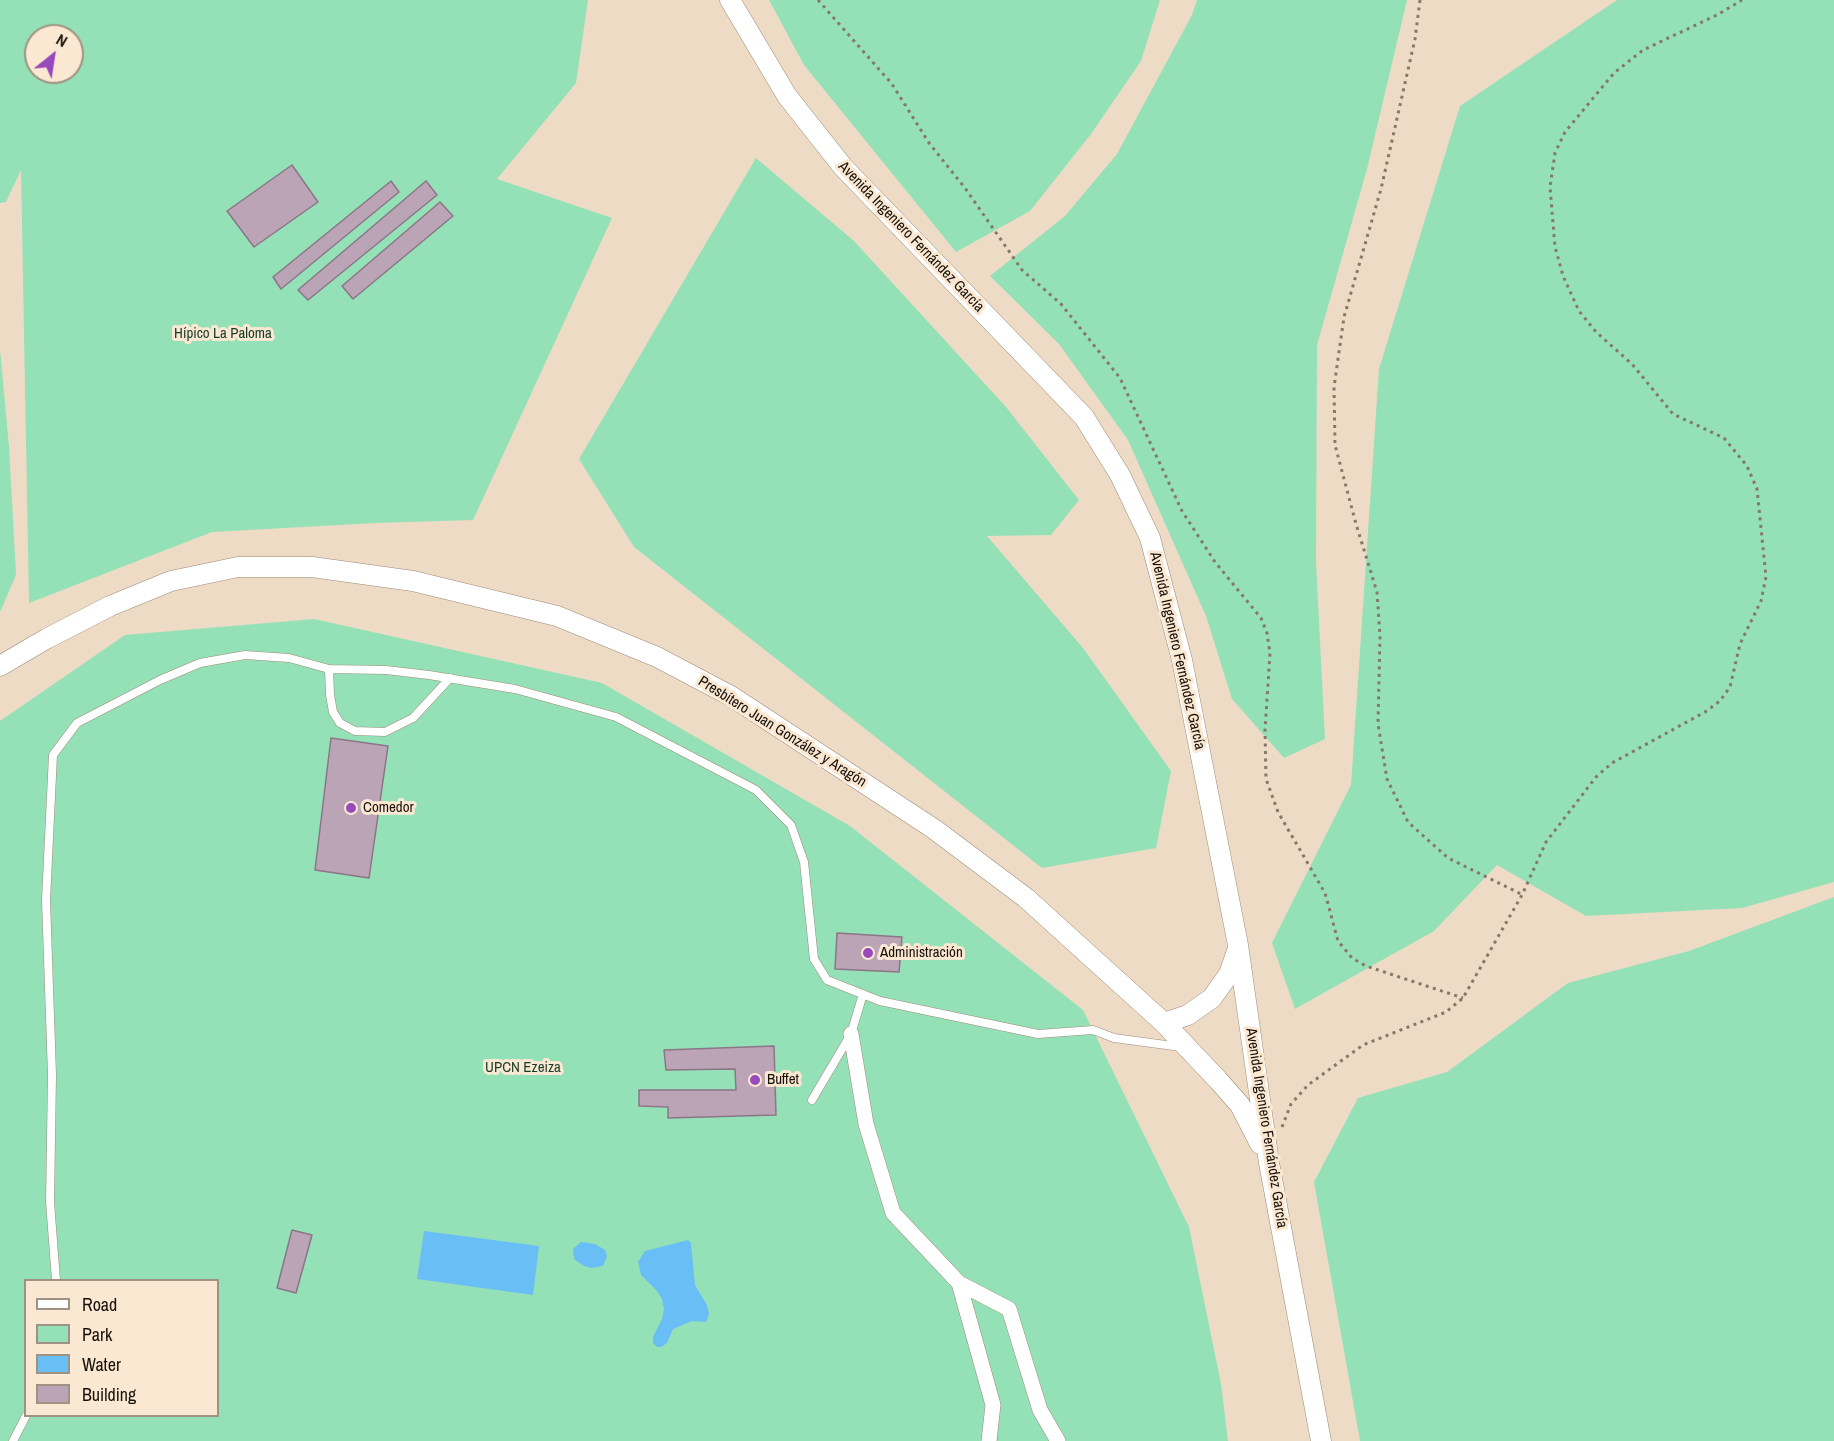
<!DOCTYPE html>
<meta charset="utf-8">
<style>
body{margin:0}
#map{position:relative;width:1834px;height:1441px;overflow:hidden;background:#eedbc5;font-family:"Archivo Narrow",sans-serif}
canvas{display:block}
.legend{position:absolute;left:24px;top:1279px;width:195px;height:138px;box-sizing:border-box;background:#fbe8d2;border:2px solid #a09282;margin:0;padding:8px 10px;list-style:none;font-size:18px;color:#171009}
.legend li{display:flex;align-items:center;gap:12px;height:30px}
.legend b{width:30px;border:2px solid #a09282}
.north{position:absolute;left:24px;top:24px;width:60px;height:60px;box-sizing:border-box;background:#fbe8d2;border:2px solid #a09282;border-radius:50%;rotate:30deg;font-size:16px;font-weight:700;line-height:24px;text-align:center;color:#171009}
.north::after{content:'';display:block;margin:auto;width:21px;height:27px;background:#974abb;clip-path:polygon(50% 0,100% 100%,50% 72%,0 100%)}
</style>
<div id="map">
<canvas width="1834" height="1441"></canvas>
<ul class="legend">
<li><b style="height:8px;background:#fff"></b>Road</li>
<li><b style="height:16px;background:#94e1b7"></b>Park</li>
<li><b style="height:16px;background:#6abef6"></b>Water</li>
<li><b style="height:16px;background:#baa4b6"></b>Building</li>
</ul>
<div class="north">N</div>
</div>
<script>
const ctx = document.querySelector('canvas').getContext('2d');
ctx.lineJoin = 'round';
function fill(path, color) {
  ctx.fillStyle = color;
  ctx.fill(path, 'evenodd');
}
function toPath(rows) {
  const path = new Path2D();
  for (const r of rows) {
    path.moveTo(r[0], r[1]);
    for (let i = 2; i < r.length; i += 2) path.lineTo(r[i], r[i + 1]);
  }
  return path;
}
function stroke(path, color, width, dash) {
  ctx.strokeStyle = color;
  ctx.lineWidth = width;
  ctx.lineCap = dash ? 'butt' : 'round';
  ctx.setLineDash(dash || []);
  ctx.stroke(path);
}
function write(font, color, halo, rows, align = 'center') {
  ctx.font = font + ' "Archivo Narrow",sans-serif';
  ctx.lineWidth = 6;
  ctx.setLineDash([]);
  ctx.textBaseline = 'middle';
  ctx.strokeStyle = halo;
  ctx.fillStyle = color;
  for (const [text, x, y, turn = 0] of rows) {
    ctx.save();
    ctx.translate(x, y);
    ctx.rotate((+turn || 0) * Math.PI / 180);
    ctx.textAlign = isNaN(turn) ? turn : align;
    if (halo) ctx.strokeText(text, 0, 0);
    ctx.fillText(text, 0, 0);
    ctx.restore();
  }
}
fill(toPath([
 [0,0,588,0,576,83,497,179,612,218,473,520,375,523,212,532,29,603,21,170,6,202,0,203],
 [36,36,72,36,72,72,36,72],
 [769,0,1160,0,1141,61,1091,134,1030,211,956,252,804,65],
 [1197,0,1407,0,1367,169,1317,345,1316,562,1325,739,1284,758,1232,699,1206,616,1128,440,1059,344,990,276,1065,216,1117,154,1192,15],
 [1617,0,1834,0,1834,882,1742,908,1586,916,1497,865,1434,931,1295,1009,1272,943,1351,785,1379,369,1460,106],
 [756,158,854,241,1006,407,1079,500,1051,535,987,536,1083,648,1171,771,1156,848,1042,868,634,547,579,459],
 [0,349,9,447,16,575,0,612],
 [314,619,602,683,850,826,1083,1010,1189,1227,1221,1384,1228,1441,0,1441,0,721,125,635],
 [26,1280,218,1280,218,1416,26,1416],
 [1834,897,1834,1441,1360,1441,1314,1182,1358,1098,1447,1072,1568,983,1689,951]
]), '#94e1b7');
fill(toPath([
 [424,1231,539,1246,533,1295,417,1279],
 [688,1240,691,1243,695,1285,707,1305,709,1314,706,1322,692,1321,673,1329,667,1343,661,1347,657,1347,653,1343,653,1337,662,1319,664,1309,662,1299,657,1291,641,1275,638,1262,645,1251],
 [581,1242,595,1244,605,1250,607,1256,603,1266,591,1268,584,1266,574,1259,573,1249]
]), '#6abef6');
const building = toPath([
 [292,165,318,202,254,247,227,211,292,165],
 [391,181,399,192,281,289,273,277,391,181],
 [426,181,437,195,308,300,298,290,426,181],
 [440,202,453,216,353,299,342,286,440,202],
 [331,738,388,746,369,878,315,870,331,738],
 [837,933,902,937,899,972,835,969,837,933],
 [774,1046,776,1115,668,1118,668,1107,639,1106,639,1090,736,1090,735,1069,666,1070,664,1050,774,1046],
 [292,1230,312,1235,296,1293,277,1288,292,1230]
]);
fill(building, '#baa4b6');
stroke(building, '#8b7687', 1.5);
const service = toPath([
 [329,669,330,695,333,712,340,723,355,731,385,732,413,718,450,678],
 [812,1100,851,1034,863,994],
 [56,1280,50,1202,52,1075,46,900,53,755,77,723,160,680,200,663,245,655,289,658,329,669,386,670,429,675,515,689,616,717,756,790,791,825,804,862,814,959,827,980,880,1001,1038,1034,1093,1030,1114,1038,1181,1047],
 [13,1441,26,1416]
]);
const minor = toPath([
 [851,1034,866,1124,893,1213,959,1283,1009,1309,1040,1410,1058,1441],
 [959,1283,993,1405,989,1441]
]);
const tertiary = toPath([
 [730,0,787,96,843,167,1084,417,1120,475,1150,538,1182,660,1238,945,1269,1163,1321,1441],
 [0,666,46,639,110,606,171,581,238,567,312,567,413,581,557,616,657,657,731,696,934,829,1026,898,1164,1023,1218,1080,1240,1105,1260,1144],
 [1164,1023,1188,1015,1212,998,1229,974,1237,951]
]);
stroke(service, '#9d8b77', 9);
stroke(minor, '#9d8b77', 16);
stroke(tertiary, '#9d8b77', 21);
stroke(toPath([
 [818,0,892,84,929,143,965,188,1022,270,1061,304,1120,378,1182,511,1215,562,1261,618,1267,633,1270,653,1265,730,1266,779,1278,812,1325,893,1338,941,1352,958,1366,966,1463,998],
 [1420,0,1415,39,1381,189,1344,317,1334,387,1335,445,1356,524,1377,592,1380,636,1378,724,1387,779,1408,822,1448,858,1521,894],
 [1282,1127,1291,1104,1308,1085,1363,1045,1446,1012,1463,998,1522,895,1546,842,1596,777,1612,763,1705,712,1720,701,1730,687,1740,644,1761,601,1766,577,1757,489,1747,466,1724,438,1673,414,1632,364,1596,332,1579,311,1563,276,1555,247,1550,187,1555,153,1565,132,1614,73,1643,50,1717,15,1742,0]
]), '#857869', 3, [3, 4.5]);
stroke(service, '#fff', 8);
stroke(minor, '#fff', 15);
stroke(tertiary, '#fff', 20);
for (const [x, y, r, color] of [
 [351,808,6,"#974abb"],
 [868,953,6,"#974abb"],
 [755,1080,6,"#974abb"]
]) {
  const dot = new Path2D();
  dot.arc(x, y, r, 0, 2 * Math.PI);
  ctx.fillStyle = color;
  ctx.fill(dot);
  stroke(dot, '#fbe8d2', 2);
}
write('15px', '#171009', '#fbe8d2', [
 ["Avenida Ingeniero Fernández García",911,237,46],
 ["Avenida Ingeniero Fernández García",1177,651,77],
 ["Presbítero Juan González y Aragón",782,732,32],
 ["Avenida Ingeniero Fernández García",1266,1128,81]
]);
write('15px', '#143d29', '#fbe8d2', [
 ["Hípico La Paloma",223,334],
 ["UPCN Ezeiza",523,1068]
]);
write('15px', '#171009', '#fbe8d2', [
 ["Comedor",363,808],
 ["Administración",880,953],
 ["Buffet",767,1080]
], 'left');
</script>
